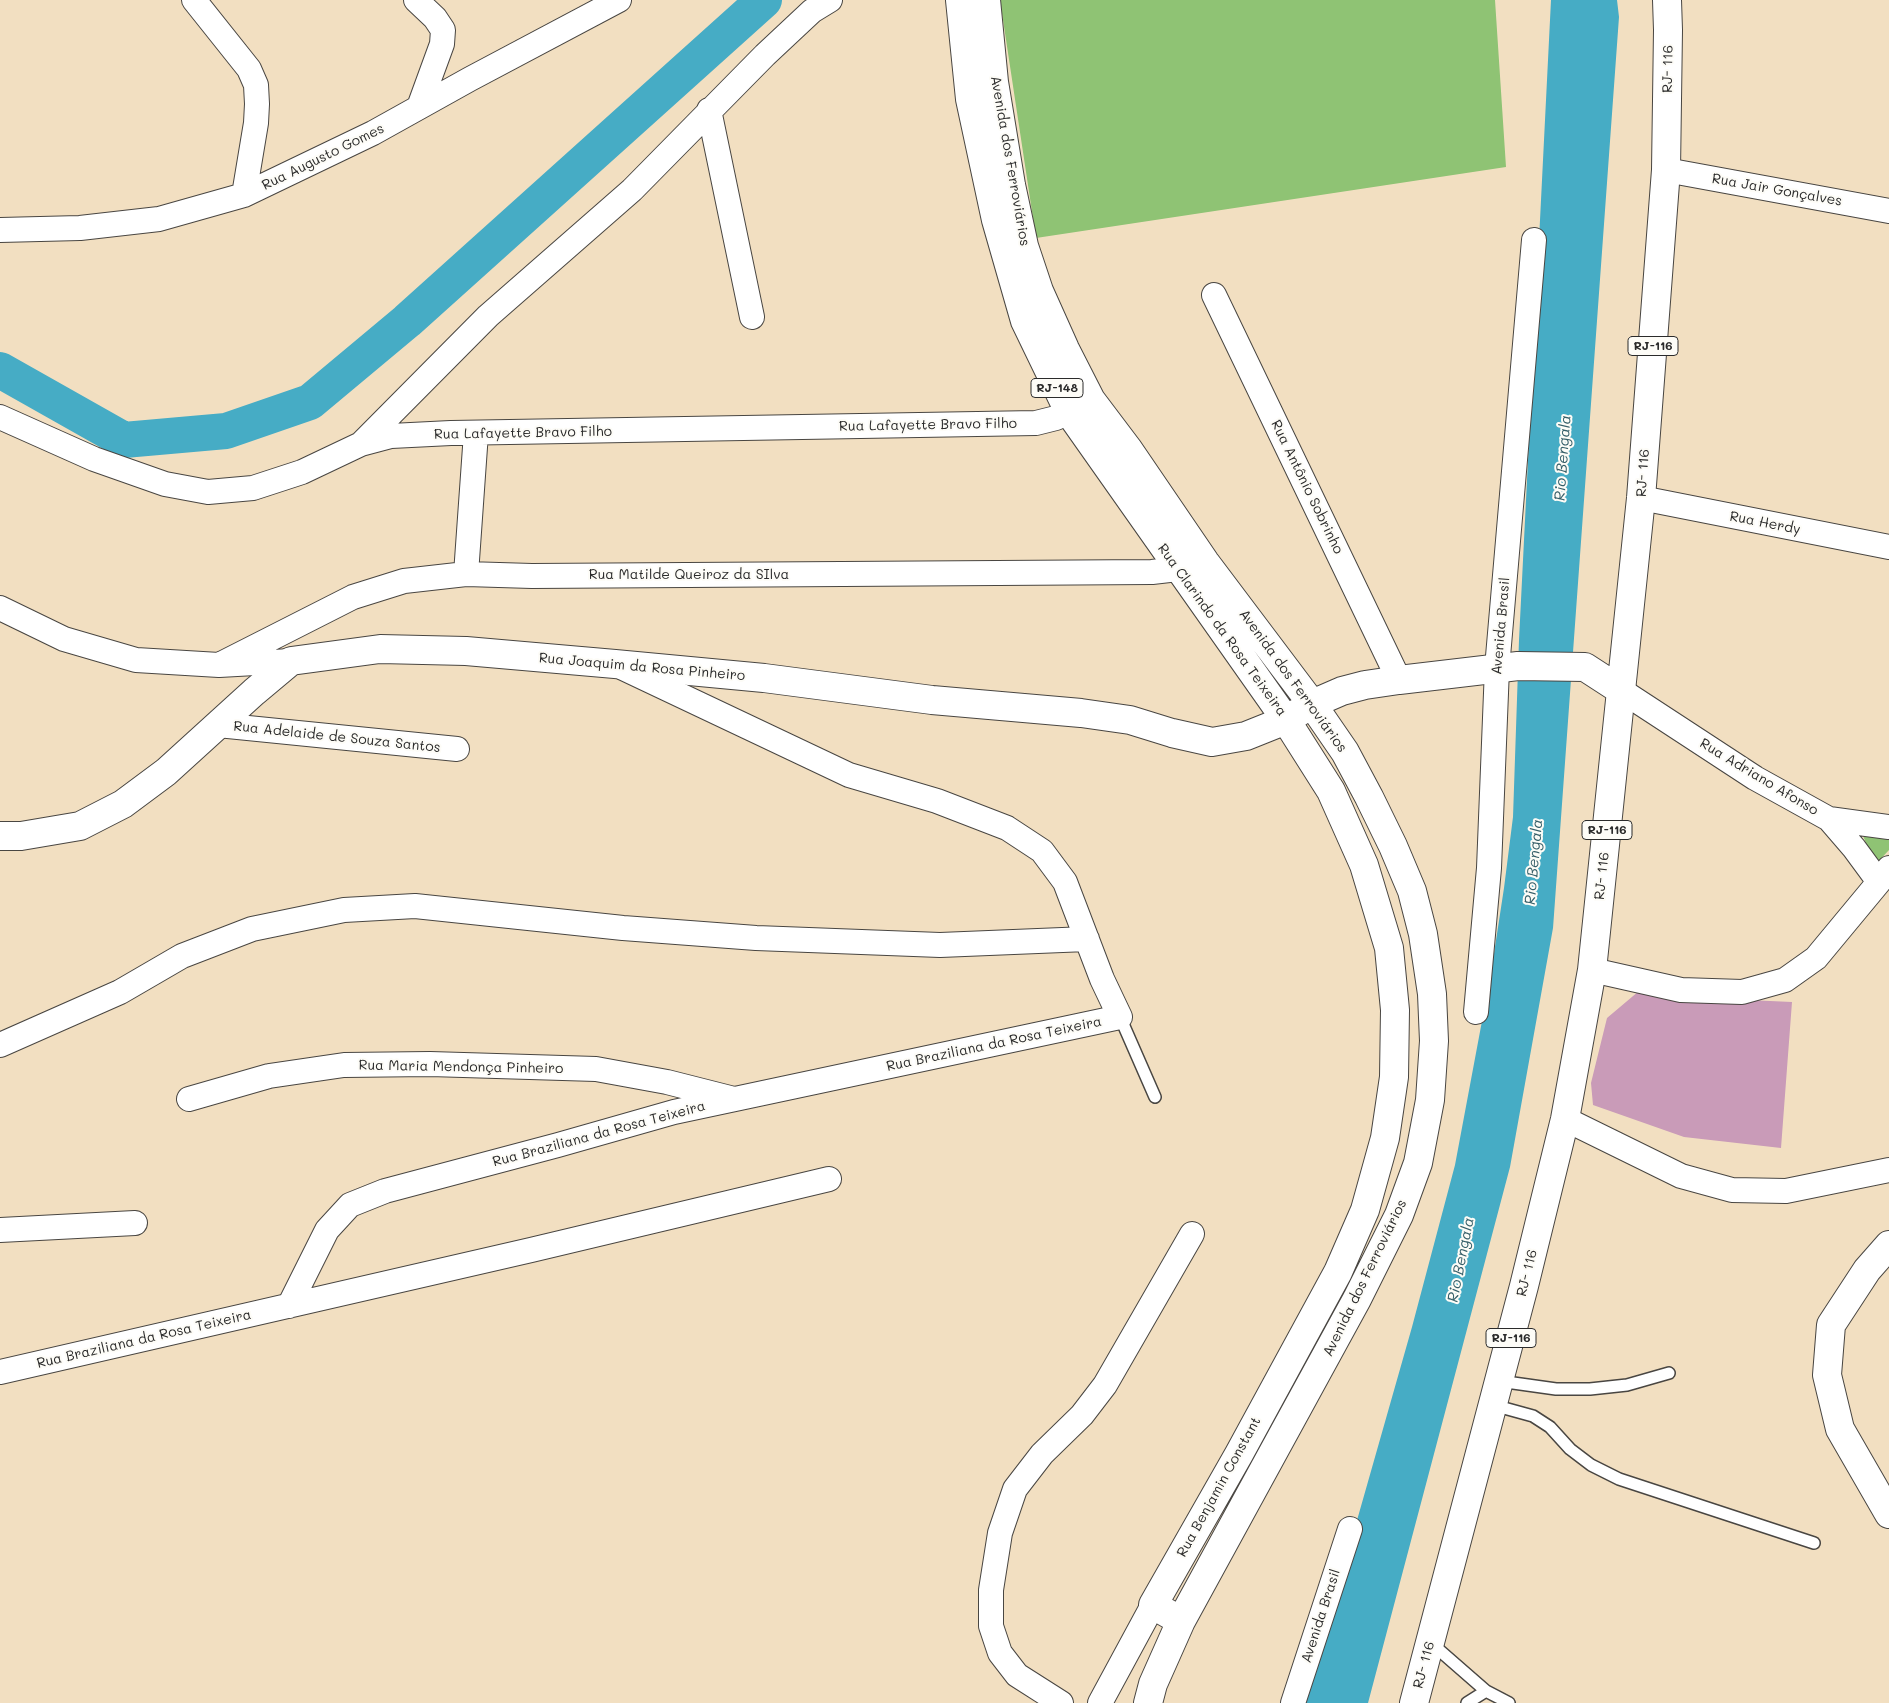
<!DOCTYPE html>
<meta charset="utf-8">
<style>
body{margin:0}
canvas{display:block;background:#f2dfc1}
</style>
<canvas width="1889" height="1703"></canvas>
<script>
const ctx = document.querySelector('canvas').getContext('2d');
ctx.lineJoin = 'round';
function fill(path, color) {
  ctx.fillStyle = color;
  ctx.fill(path, 'evenodd');
}
function toPath(rows) {
  const path = new Path2D();
  for (const r of rows) {
    path.moveTo(r[0], r[1]);
    for (let i = 2; i < r.length; i += 2) path.lineTo(r[i], r[i + 1]);
  }
  return path;
}
function stroke(path, color, width, dash) {
  ctx.strokeStyle = color;
  ctx.lineWidth = width;
  ctx.lineCap = dash ? 'butt' : 'round';
  ctx.setLineDash(dash || []);
  ctx.stroke(path);
}
function write(font, color, halo, rows, align = 'center') {
  ctx.font = font + ' Mali,sans-serif';
  ctx.lineWidth = 4;
  ctx.setLineDash([]);
  ctx.textBaseline = 'middle';
  ctx.strokeStyle = halo;
  ctx.fillStyle = color;
  for (const [text, x, y, turn = 0] of rows) {
    ctx.save();
    ctx.translate(x, y);
    ctx.rotate((+turn || 0) * Math.PI / 180);
    ctx.textAlign = isNaN(turn) ? turn : align;
    if (halo) ctx.strokeText(text, 0, 0);
    ctx.fillText(text, 0, 0);
    ctx.restore();
  }
}
fill(toPath([
 [1000,0,1495,0,1506,167,1036,238],
 [1859,826,1889,831,1889,850,1875,865]
]), '#8fc374');
fill(toPath([
 [1551,0,1617,0,1619,17,1553,928,1510,1167,1368,1703,1305,1703,1412,1327,1455,1165,1491,973,1504,888,1513,817,1519,640]
]), '#46acc5');
stroke(toPath([
 [0,370,124,440,226,431,310,402,407,321,764,0]
]), '#46acc5', 36);
fill(toPath([
 [1639,991,1726,999,1792,1002,1781,1148,1684,1137,1593,1105,1591,1083,1607,1018]
]), '#c99bb8');
const lane = toPath([
 [1120,1017,1155,1097],
 [1499,1381,1556,1389,1590,1389,1627,1385,1669,1373],
 [1493,1405,1533,1416,1550,1427,1570,1449,1591,1465,1619,1479,1814,1543],
 [1431,1643,1486,1691,1509,1703],
 [1467,1703,1486,1691]
]);
const street = toPath([
 [194,0,249,69,256,85,257,104,256,123,244,195],
 [416,0,435,18,443,30,442,44,419,107],
 [709,110,752,317],
 [1666,170,1889,211],
 [0,230,80,228,159,219,244,195,373,133,470,79,619,0],
 [1214,295,1399,680],
 [0,417,94,459,165,484,208,492,253,488,302,472,361,444,391,436,451,433,1036,423,1056,418,1085,403],
 [362,443,488,316,632,190,765,55,812,11,830,0],
 [1641,498,1889,547],
 [466,574,476,433],
 [0,608,64,639,136,660,219,665,291,661],
 [219,665,353,597,404,581,466,574,532,576,1152,572,1178,569,1195,564],
 [1622,691,1755,778,1829,819,1854,848,1879,882],
 [218,725,457,749],
 [1829,819,1889,827],
 [1592,970,1681,990,1742,992,1785,980,1816,958,1879,882,1889,868],
 [1476,1012,1489,868,1497,668,1534,240],
 [0,1045,120,992,182,956,252,929,344,910,415,906,623,928,756,938,940,945,1087,939],
 [189,1099,269,1076,344,1065,430,1064,596,1069,667,1082,730,1098],
 [1565,1119,1681,1176,1732,1190,1786,1191,1889,1170],
 [0,1230,135,1223],
 [289,1306,327,1230,350,1205,385,1191,558,1145,674,1112,1120,1017,1102,979,1065,882,1042,851,1007,828,937,801,849,775,623,668],
 [0,1372,531,1250,829,1179],
 [1061,1703,1017,1675,1000,1653,991,1626,991,1590,1000,1533,1015,1489,1042,1454,1082,1415,1105,1385,1192,1234],
 [1100,1703,1153,1605],
 [1293,1703,1350,1529]
]);
const secondary = toPath([
 [0,836,21,836,80,826,123,804,166,772,254,692,291,661,380,649,466,651,615,664,764,678,932,700,1081,713,1130,720,1172,733,1212,742,1246,736,1286,720,1331,791,1364,865,1389,948,1395,1010,1394,1077,1385,1138,1365,1210,1338,1272,1239,1454,1153,1605,1181,1621],
 [1889,1245,1867,1270,1831,1325,1827,1375,1840,1429,1889,1514],
 [1148,1703,1153,1684,1181,1621,1357,1299,1399,1215,1418,1163,1430,1100,1434,1041,1432,994,1423,934,1412,891,1393,846,1369,797,1345,752,1312,704]
]);
const primary = toPath([
 [960,0,970,99,996,220,1025,321,1069,412,1286,720,1312,704,1342,691,1365,685,1399,680,1518,666,1585,667,1622,691],
 [986,0,994,82,1011,185,1024,246,1039,291,1065,349,1091,400,1128,449,1205,562,1312,704],
 [1414,1703,1524,1286,1565,1119,1592,970,1641,498,1666,170,1668,30,1667,0]
]);
stroke(lane, '#494642', 14);
stroke(street, '#494642', 26);
stroke(secondary, '#494642', 30);
stroke(primary, '#494642', 30);
stroke(lane, '#fff', 11);
stroke(street, '#fff', 24);
stroke(secondary, '#fff', 28);
stroke(primary, '#fff', 28);
for (const [x, y, w] of [
 [1653,346,50],
 [1057,388,52],
 [1607,830,50],
 [1511,1338,50]
]) {
  const box = new Path2D();
  box.roundRect(x - w / 2, y - 9.5, w, 19, 4);
  ctx.fillStyle = '#fdfcf7';
  ctx.fill(box);
  stroke(box, '#2b2b2b', 1);
}
write('bold 12px', '#2b2b2b', null, [
 ["RJ-116",1653,346],
 ["RJ-148",1057,388],
 ["RJ-116",1607,830],
 ["RJ-116",1511,1338]
]);
write('14px', '#2b2b2b', '#fdfcf7', [
 ["RJ- 116",1668,69,-89],
 ["Rua Augusto Gomes",323,157,-26],
 ["Avenida dos Ferroviários",1010,161,80],
 ["Rua Jair Gonçalves",1777,190,10],
 ["Rua Lafayette Bravo Filho",928,425,-1],
 ["Rua Lafayette Bravo Filho",523,433,-1],
 ["RJ- 116",1643,473,-86],
 ["Rua Antônio Sobrinho",1307,487,64],
 ["Rua Herdy",1765,523,11],
 ["Rua Matilde Queiroz da SIlva",689,575],
 ["Avenida Brasil",1501,626,-85],
 ["Rua Clarindo da Rosa Teixeira",1222,630,54],
 ["Rua Joaquim da Rosa Pinheiro",642,667,5],
 ["Avenida dos Ferroviários",1293,681,54],
 ["Rua Adelaide de Souza Santos",337,737,6],
 ["Rua Adriano Afonso",1759,777,31],
 ["RJ- 116",1602,876,-84],
 ["Rua Braziliana da Rosa Teixeira",994,1044,-12],
 ["Rua Maria Mendonça Pinheiro",461,1067,1],
 ["Rua Braziliana da Rosa Teixeira",599,1134,-15],
 ["RJ- 116",1527,1273,-76],
 ["Avenida dos Ferroviários",1365,1278,-64],
 ["Rua Braziliana da Rosa Teixeira",144,1339,-13],
 ["Rua Benjamin Constant",1219,1487,-61],
 ["Avenida Brasil",1321,1616,-72],
 ["RJ- 116",1424,1665,-75]
]);
write('italic 15px', '#365f69', '#fdfcf7', [
 ["Rio Bengala",1563,458,-86],
 ["Rio Bengala",1534,862,-85],
 ["Rio Bengala",1461,1260,-79]
]);
</script>
